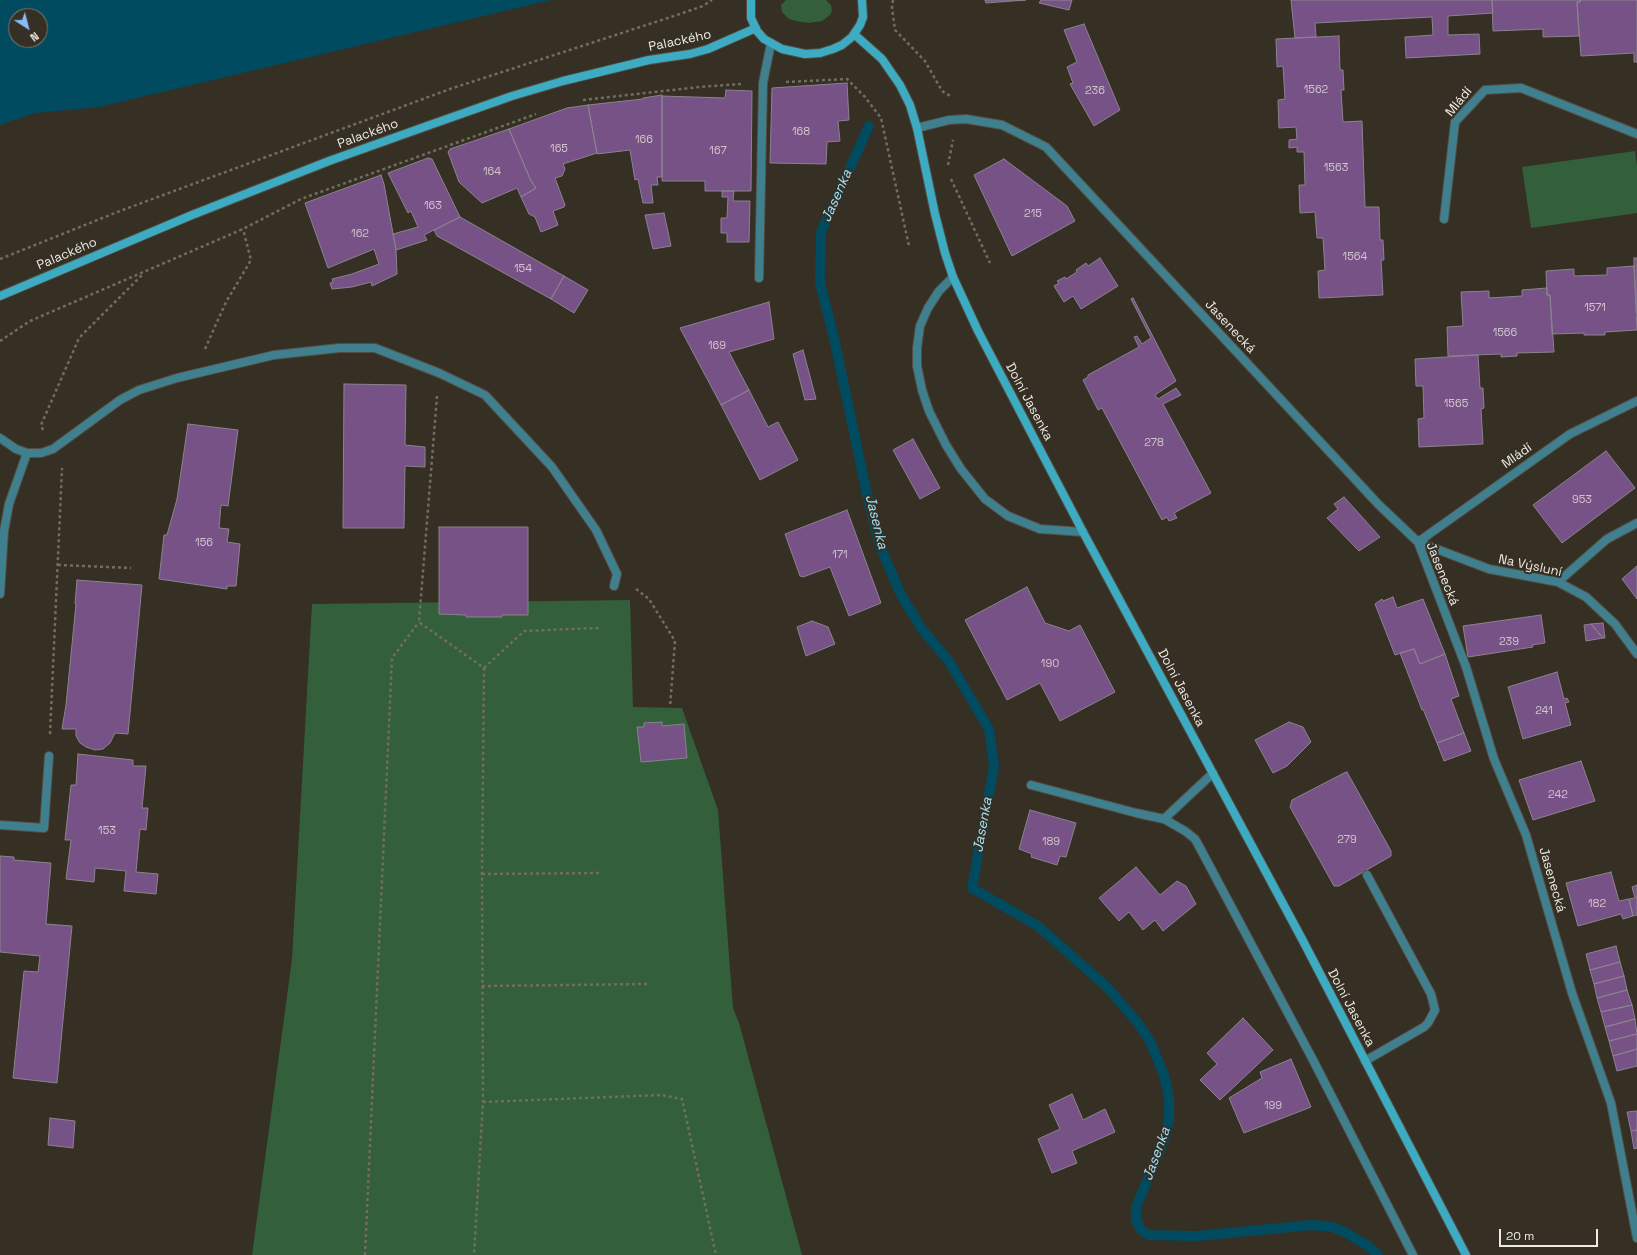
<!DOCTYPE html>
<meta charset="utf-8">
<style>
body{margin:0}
#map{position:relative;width:1637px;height:1255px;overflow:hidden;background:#352f24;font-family:"Space Grotesk",sans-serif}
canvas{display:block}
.north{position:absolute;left:8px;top:8px;width:40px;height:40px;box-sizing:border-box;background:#352f24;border:1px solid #7f7a71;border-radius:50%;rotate:144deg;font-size:11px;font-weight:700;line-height:16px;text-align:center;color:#efebe4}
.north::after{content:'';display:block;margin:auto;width:14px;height:18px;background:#8abafc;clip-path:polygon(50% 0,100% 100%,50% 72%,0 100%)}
.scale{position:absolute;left:1499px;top:1229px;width:99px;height:18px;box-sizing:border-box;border:2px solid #efebe4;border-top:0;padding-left:5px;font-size:12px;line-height:14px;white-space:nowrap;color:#efebe4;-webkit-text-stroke:3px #352f24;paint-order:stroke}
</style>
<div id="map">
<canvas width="1637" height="1255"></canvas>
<div class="north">N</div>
<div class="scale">20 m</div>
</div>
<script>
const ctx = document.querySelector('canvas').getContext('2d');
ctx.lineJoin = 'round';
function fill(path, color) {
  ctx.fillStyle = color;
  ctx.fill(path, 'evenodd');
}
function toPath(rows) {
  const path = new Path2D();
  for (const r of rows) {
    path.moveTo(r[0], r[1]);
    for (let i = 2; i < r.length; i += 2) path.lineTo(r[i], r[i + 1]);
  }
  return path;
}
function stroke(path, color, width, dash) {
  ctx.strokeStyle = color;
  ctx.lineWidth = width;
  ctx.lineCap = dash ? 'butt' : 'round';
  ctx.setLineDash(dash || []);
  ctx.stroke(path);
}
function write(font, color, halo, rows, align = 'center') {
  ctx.font = font + ' "Space Grotesk",sans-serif';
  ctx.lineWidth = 4;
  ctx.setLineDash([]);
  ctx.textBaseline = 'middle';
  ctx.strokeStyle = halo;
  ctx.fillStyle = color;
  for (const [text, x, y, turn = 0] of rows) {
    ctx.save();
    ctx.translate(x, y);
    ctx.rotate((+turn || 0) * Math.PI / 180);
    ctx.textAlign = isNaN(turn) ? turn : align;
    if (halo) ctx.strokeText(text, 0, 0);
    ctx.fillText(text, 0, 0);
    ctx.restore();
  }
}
fill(toPath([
 [786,0,826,0,831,5,832,11,830,15,822,21,809,23,796,21,789,19,782,12,781,5],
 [1635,151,1637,166,1637,213,1531,228,1522,167],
 [630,600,633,707,682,708,718,810,733,1008,739,1023,802,1255,252,1255,292,959,312,604]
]), '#335f3b');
fill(toPath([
 [0,0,551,0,99,107,35,113,0,125],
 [16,16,40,16,40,40,16,40]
]), '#004b60');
stroke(toPath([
 [869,126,821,232,820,283,834,338,868,499,880,546,901,595,922,629,948,660,989,729,994,766,972,888,1038,926,1108,988,1138,1023,1150,1041,1164,1075,1169,1098,1169,1119,1165,1138,1136,1207,1136,1220,1141,1230,1149,1235,1197,1236,1312,1225,1332,1227,1345,1232,1368,1246,1378,1255]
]), '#004b60', 10);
const building = toPath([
 [985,0,1026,0,986,3,985,0],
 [1041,0,1072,0,1069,10,1039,3,1041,0],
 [1291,0,1492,0,1493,13,1448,16,1448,35,1479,34,1480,54,1406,58,1405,37,1433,35,1432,17,1315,23,1316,37,1295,38,1291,0],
 [1492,0,1580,0,1580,2,1577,2,1579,36,1543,37,1543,29,1493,31,1492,0],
 [1580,0,1637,0,1637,62,1634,62,1634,53,1581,56,1577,2,1580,2,1580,0],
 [1084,24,1120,110,1094,126,1070,84,1073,83,1067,67,1077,62,1064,30,1084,24],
 [1339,36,1340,70,1343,70,1344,90,1341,90,1343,122,1362,121,1365,207,1379,207,1380,240,1383,240,1384,260,1381,260,1383,295,1319,298,1318,271,1325,270,1323,238,1317,238,1315,212,1300,213,1299,185,1305,185,1304,152,1297,152,1297,147,1289,148,1289,140,1297,139,1296,127,1279,128,1278,100,1285,99,1283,66,1277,67,1276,39,1339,36],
 [847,83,849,120,838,121,840,141,827,142,826,164,770,163,772,88,847,83],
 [726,90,752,91,751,191,705,191,705,181,662,181,662,96,725,98,726,90],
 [662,95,662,177,657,177,658,185,651,185,653,203,643,203,638,179,635,180,630,150,597,154,588,105,643,99,643,98,662,95],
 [588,105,597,153,563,164,565,169,562,176,555,178,565,205,564,207,553,211,558,225,541,232,535,217,529,214,521,197,536,188,531,181,509,129,567,108,588,105],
 [509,129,531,181,536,188,521,197,517,188,482,203,459,182,448,152,450,149,509,129],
 [428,158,432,159,460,217,424,235,427,240,396,250,393,234,418,227,411,211,408,213,388,173,428,158],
 [1004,159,1067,206,1075,221,1012,256,974,175,1004,159],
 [381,175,384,184,396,250,397,274,372,286,371,282,352,287,332,289,330,283,333,282,332,279,352,274,379,264,374,249,328,268,305,203,381,175],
 [722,191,734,191,733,201,750,201,749,242,727,242,727,233,721,233,721,218,727,218,728,197,722,197,722,191],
 [664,213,671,246,653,249,645,215,664,213],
 [460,217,564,276,551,299,437,236,434,230,460,217],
 [1100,258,1118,286,1081,309,1073,296,1064,302,1054,286,1059,283,1057,281,1065,277,1066,279,1077,272,1076,270,1086,263,1088,266,1100,258],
 [1634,258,1637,258,1637,314,1634,266,1634,258],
 [1634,266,1637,330,1605,332,1605,335,1584,335,1584,333,1552,334,1550,295,1547,295,1546,271,1574,269,1574,276,1607,275,1607,268,1634,266],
 [564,276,588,290,574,313,551,299,564,276],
 [1547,288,1547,295,1550,295,1554,352,1517,353,1517,356,1501,357,1501,354,1448,356,1447,327,1463,326,1461,292,1489,291,1489,298,1522,296,1522,290,1547,288],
 [1133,298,1176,381,1155,395,1158,399,1176,388,1181,395,1163,404,1211,493,1174,513,1177,518,1169,521,1167,517,1162,520,1102,408,1098,410,1083,380,1088,377,1088,375,1139,347,1134,337,1137,336,1142,344,1151,338,1131,299,1133,298],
 [769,302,774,339,729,352,749,390,721,405,680,328,769,302],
 [803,350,816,399,805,400,793,354,803,350],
 [1478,355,1480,388,1483,388,1484,408,1481,409,1483,444,1419,447,1418,419,1424,418,1423,386,1416,386,1415,359,1478,355],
 [344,384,406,385,405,445,425,447,425,467,405,466,404,528,343,528,344,384],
 [749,390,768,427,778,422,798,460,760,480,721,405,749,390],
 [188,424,238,430,228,506,221,505,219,528,229,529,227,542,240,544,236,586,227,586,227,589,159,579,164,535,167,535,177,499,188,424],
 [913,439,940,488,920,499,893,450,913,439],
 [1606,451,1635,488,1562,543,1533,505,1606,451],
 [1344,497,1380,537,1359,551,1327,518,1338,509,1334,504,1344,497],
 [847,510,881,603,849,616,830,567,803,577,800,576,785,534,847,510],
 [439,527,528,527,528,615,502,615,502,617,466,617,466,615,439,614,439,527],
 [1637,566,1637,599,1622,579,1637,566],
 [77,580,142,585,128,734,115,733,110,743,103,749,95,750,86,747,80,743,76,736,76,729,62,729,66,705,76,604,75,604,77,580],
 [1027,587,1045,623,1069,631,1080,625,1115,692,1060,721,1040,683,1007,700,965,620,1027,587],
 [1393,597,1397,608,1423,599,1445,654,1420,664,1414,649,1395,655,1375,604,1382,599,1383,601,1393,597],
 [1541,615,1545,643,1532,645,1533,647,1468,657,1463,626,1541,615],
 [812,621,828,627,835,644,806,656,797,627,812,621],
 [1603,623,1605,638,1603,638,1591,624,1603,623],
 [1591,624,1603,638,1586,641,1584,625,1591,624],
 [1414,649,1420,664,1445,654,1459,696,1451,699,1464,733,1437,743,1423,709,1422,710,1400,653,1414,649],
 [1557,672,1564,699,1567,698,1569,702,1565,703,1571,725,1523,739,1508,687,1557,672],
 [662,722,662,726,684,724,687,758,641,762,637,727,644,727,644,723,662,722],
 [1289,722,1303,727,1311,742,1287,766,1273,773,1255,740,1289,722],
 [1464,733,1471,751,1444,761,1437,743,1464,733],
 [78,754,133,760,133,766,146,766,142,808,148,808,146,830,140,829,136,872,158,874,156,894,124,891,126,871,95,868,94,882,66,879,71,840,65,840,71,785,76,785,78,754],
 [1581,761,1595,801,1533,820,1519,780,1581,761],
 [1347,772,1391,851,1391,856,1339,886,1334,886,1290,807,1292,800,1344,773,1347,772],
 [1030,810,1076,823,1066,857,1060,856,1057,865,1031,857,1032,854,1019,849,1030,810],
 [0,856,14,857,14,860,51,863,46,924,72,926,57,1083,13,1078,24,971,38,972,40,956,0,952,0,856],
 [1136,867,1160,895,1177,881,1186,886,1196,904,1163,931,1155,920,1143,930,1129,912,1119,921,1099,898,1136,867],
 [1611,872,1619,901,1629,899,1633,916,1623,919,1621,914,1578,926,1566,883,1611,872],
 [1637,885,1637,915,1633,916,1629,899,1635,898,1632,887,1637,885],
 [1616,946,1620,962,1590,970,1586,954,1616,946],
 [1620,962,1624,976,1594,984,1590,970,1620,962],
 [1624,976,1627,990,1597,998,1594,984,1624,976],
 [1627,990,1632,1005,1601,1012,1597,998,1627,990],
 [1632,1005,1635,1019,1605,1027,1601,1012,1632,1005],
 [1243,1018,1273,1050,1220,1100,1200,1080,1217,1064,1207,1053,1243,1018],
 [1635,1019,1637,1034,1609,1041,1605,1027,1635,1019],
 [1637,1034,1637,1049,1613,1056,1609,1041,1637,1034],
 [1637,1049,1637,1066,1617,1071,1613,1056,1637,1049],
 [1291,1059,1311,1107,1244,1133,1229,1098,1262,1078,1260,1072,1291,1059],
 [1072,1094,1083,1120,1105,1109,1115,1132,1072,1151,1077,1163,1052,1173,1038,1139,1060,1129,1049,1105,1072,1094],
 [1637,1111,1637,1130,1631,1131,1627,1112,1637,1111],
 [50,1118,75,1121,73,1148,48,1145,50,1118],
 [1637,1130,1637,1148,1634,1149,1631,1131,1637,1130]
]);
fill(building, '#775286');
stroke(building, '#8b838f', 1);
const lane = toPath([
 [953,277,939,291,928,308,920,326,917,348,917,366,922,390,929,411,946,445,961,469,985,499,1008,516,1040,529,1083,532],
 [759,278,763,83,771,43],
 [0,594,4,531,9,504,27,453],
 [0,825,44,828,49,756],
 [1365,1061,1424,1027,1428,1023,1435,1010,1431,994,1367,875]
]);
const street = toPath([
 [917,128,949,120,966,119,1002,125,1046,147,1379,505,1418,542,1466,667,1494,759,1526,835,1572,993,1611,1103,1637,1238],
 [1444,219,1455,122,1485,90,1521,88,1637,134],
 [0,438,16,449,27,453,41,453,53,449,120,400,139,390,177,378,274,355,339,348,375,348,439,373,485,395,552,467,596,530,617,574,614,586],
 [1418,542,1570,434,1637,401],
 [1418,542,1489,569,1558,582,1586,597,1615,624,1637,654],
 [1558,582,1607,539,1637,523],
 [1213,773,1164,819,1185,831,1195,839,1200,848,1313,1060,1413,1255],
 [1031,785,1136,813,1164,819]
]);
const secondary = toPath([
 [751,0,751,18,757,31,764,39,782,49,805,54,820,53,833,49,842,45,852,37,860,25,863,17,862,0],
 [854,34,882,59,900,85,910,105,917,128,935,214,945,253,953,277,978,331,1083,532,1302,939,1466,1255],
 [0,296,192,215,329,161,427,126,512,96,563,81,649,60,690,54,708,49,756,28]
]);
stroke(lane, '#534d43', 10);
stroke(street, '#534d43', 10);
stroke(secondary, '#534d43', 10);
stroke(toPath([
 [893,0,892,8,895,30,925,61,942,91,952,97],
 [786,82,847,79,865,97,881,118,909,246],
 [583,100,699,87,741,84],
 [948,165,953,140],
 [951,179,990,263],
 [0,259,120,211,450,89,680,14,703,6,712,0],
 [0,341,30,321,243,229,301,199,536,114],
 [205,349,226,302,251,260,243,229],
 [437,396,419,622,484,668,482,874,483,1102,474,1255],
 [43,430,41,425,79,338,143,274],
 [58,565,131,568],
 [636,589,649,599,675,641,670,707],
 [484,668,524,631,599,628],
 [50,734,62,468],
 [482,874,602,873],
 [482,986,647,984],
 [483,1102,661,1095,682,1099,716,1255],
 [365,1255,392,658,419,622]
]), '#726d63', 2.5, [3, 3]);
stroke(lane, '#407f8d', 8);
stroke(street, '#407f8d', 8);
stroke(secondary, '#3dabc2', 8);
write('11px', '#d1c5cc', null, [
 ["1562",1316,90],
 ["236",1095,91],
 ["168",801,132],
 ["166",644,140],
 ["165",559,149],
 ["167",718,151],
 ["1563",1336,168],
 ["164",492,172],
 ["163",433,206],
 ["215",1033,214],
 ["162",360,234],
 ["1564",1355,257],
 ["154",523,269],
 ["1571",1595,308],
 ["1566",1505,333],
 ["169",717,346],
 ["1565",1456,404],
 ["278",1154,443],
 ["953",1582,500],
 ["156",204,543],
 ["171",840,555],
 ["239",1509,642],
 ["190",1050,664],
 ["241",1544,711],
 ["242",1558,795],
 ["153",107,831],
 ["279",1347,840],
 ["189",1051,842],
 ["182",1597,904],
 ["199",1273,1106]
]);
write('13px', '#efebe4', '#352f24', [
 ["Palackého",680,41,-12],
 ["Mládí",1459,102,-51],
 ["Palackého",368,134,-20],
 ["Palackého",67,254,-23],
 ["Jasenecká",1230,327,47],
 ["Dolní Jasenka",1029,402,62],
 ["Mládí",1517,456,-35],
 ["Na Výsluní",1530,566,12],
 ["Jasenecká",1442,574,68],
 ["Dolní Jasenka",1181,688,62],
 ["Jasenecká",1552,880,74],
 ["Dolní Jasenka",1351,1008,62]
]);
write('italic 14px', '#a2e1fa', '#352f24', [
 ["Jasenka",837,196,-66],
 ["Jasenka",876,522,76],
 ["Jasenka",983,825,-80],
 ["Jasenka",1157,1154,-70]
]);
</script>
